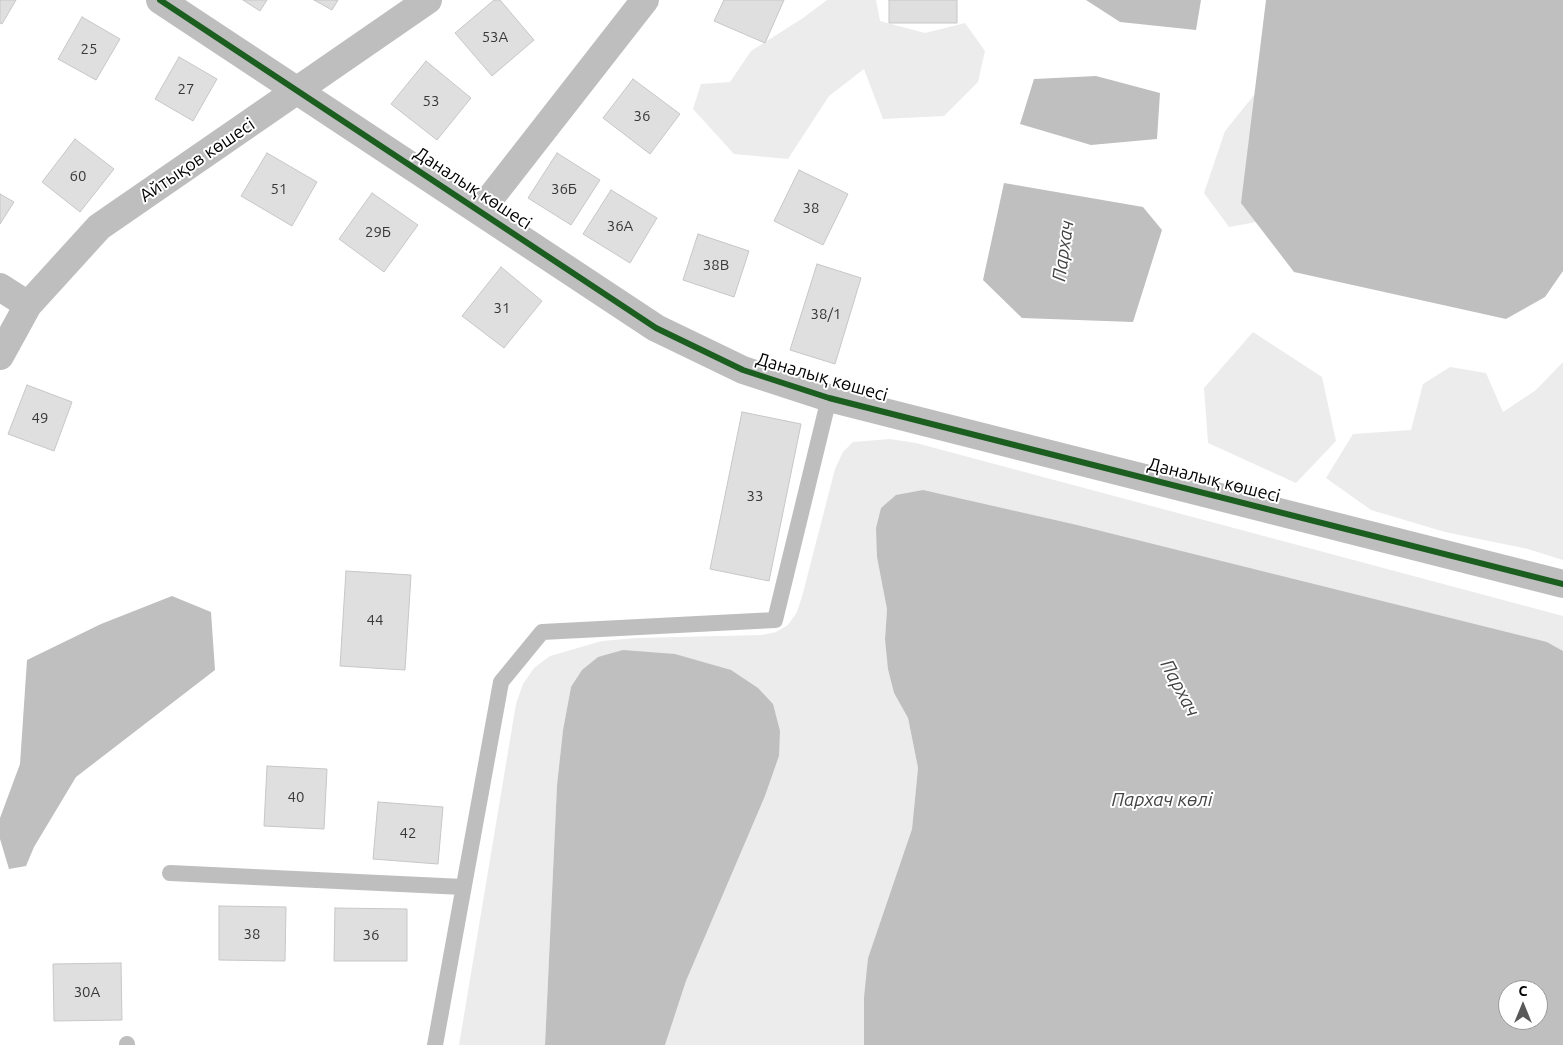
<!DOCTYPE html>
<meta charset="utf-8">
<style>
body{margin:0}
#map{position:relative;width:1563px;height:1045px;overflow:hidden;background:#fff;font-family:Ubuntu,sans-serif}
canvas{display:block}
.north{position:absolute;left:1498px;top:980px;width:50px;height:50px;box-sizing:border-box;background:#fff;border:1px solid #999;border-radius:50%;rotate:0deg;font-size:14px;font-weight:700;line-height:20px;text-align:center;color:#000}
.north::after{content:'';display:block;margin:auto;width:18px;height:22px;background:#595959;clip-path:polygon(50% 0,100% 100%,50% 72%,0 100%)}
</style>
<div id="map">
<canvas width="1563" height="1045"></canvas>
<div class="north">С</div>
</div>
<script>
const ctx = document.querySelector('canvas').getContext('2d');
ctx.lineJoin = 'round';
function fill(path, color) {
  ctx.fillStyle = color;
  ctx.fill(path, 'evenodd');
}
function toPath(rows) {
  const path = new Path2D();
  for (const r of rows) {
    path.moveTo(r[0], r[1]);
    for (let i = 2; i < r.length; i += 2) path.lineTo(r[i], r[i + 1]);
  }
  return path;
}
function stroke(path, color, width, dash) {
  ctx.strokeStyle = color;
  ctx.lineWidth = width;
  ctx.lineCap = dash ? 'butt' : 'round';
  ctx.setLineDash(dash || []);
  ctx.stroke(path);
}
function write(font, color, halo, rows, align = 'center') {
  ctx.font = font + ' Ubuntu,sans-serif';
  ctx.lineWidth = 4;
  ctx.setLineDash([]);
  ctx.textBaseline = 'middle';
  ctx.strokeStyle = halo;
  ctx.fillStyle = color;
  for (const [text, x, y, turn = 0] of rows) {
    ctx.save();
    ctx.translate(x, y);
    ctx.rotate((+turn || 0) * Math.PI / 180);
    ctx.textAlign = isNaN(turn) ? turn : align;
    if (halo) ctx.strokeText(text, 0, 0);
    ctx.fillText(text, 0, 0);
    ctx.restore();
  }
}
fill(toPath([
 [827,0,876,0,880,21,925,33,965,23,985,51,978,82,944,116,883,119,864,69,829,96,788,159,734,154,693,109,701,84,730,82,751,51,803,18],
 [1263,84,1284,217,1229,227,1204,193,1225,131],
 [1253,332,1322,377,1336,441,1296,483,1208,443,1204,388],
 [1563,362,1563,560,1528,549,1445,532,1371,510,1326,478,1353,434,1411,430,1423,384,1450,367,1486,373,1503,412,1536,390],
 [890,439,916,443,1563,616,1563,651,1547,642,877,557,883,581,887,609,885,639,894,693,908,718,918,768,912,829,868,958,864,1045,665,1045,686,981,765,796,779,756,571,687,563,730,557,785,545,1045,459,1045,516,704,523,684,534,668,550,656,602,641,636,638,762,635,776,632,788,625,797,612,803,593,835,469,843,452,853,442]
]), '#ececec');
fill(toPath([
 [1086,0,1201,0,1196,30,1120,22],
 [1266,0,1563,0,1563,271,1545,297,1506,319,1294,272,1241,203],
 [1096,76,1160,93,1157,139,1091,145,1020,124,1034,79],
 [1004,183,1143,207,1162,230,1133,322,1022,318,983,280],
 [923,490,1077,525,1547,642,1563,651,1563,1045,864,1045,864,998,868,958,912,829,918,768,908,718,894,693,888,669,885,639,887,609,877,557,876,528,881,508,896,495],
 [1508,990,1538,990,1538,1020,1508,1020],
 [172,596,211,612,215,670,76,777,34,847,26,866,9,869,0,839,0,818,20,764,27,660,101,624],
 [623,650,675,654,731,670,758,688,773,704,780,731,779,756,765,796,686,981,665,1045,545,1045,557,785,563,730,571,687,582,670,598,657]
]), '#bfbfbf');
const building = toPath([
 [0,0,16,0,2,24,0,23,0,0],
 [243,0,267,0,260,11,243,0],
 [314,0,338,0,332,10,314,0],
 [494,0,500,0,534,40,492,76,455,33,494,0],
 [724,0,784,0,765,43,714,21,724,0],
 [889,0,957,0,957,23,889,23,889,0],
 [82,17,120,39,96,80,58,59,82,17],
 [179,57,217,79,193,121,155,99,179,57],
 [426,61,471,98,437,140,391,104,426,61],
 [633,79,680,114,650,154,603,118,633,79],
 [75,139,114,169,80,212,42,182,75,139],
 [267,153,317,182,292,226,241,196,267,153],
 [557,153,600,180,571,225,528,198,557,153],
 [799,170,848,194,823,245,774,221,799,170],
 [611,190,657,218,630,263,583,234,611,190],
 [372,193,418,225,384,272,339,239,372,193],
 [0,194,14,202,0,224,0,194],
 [698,234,749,251,734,297,683,280,698,234],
 [817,264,861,278,835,364,790,350,817,264],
 [501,267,542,301,504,348,462,316,501,267],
 [27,385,72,402,54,451,8,434,27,385],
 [742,412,801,424,769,581,710,569,742,412],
 [346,571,411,575,405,670,340,666,346,571],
 [267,766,327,769,324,829,264,826,267,766],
 [378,802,443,807,438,864,373,859,378,802],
 [219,906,286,907,285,961,219,960,219,906],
 [335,908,407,909,407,961,334,961,335,908],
 [121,963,122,1020,54,1021,53,964,121,963]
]);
fill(building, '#dfdfdf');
stroke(building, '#c7c7c7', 1);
stroke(toPath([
 [170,873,463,887],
 [127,1044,127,1045],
 [435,1045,501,682,542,632,775,620,829,398]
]), '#bebebe', 16);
stroke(toPath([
 [481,210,645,0],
 [0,287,28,305],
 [0,356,28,305,99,227,428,0]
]), '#bebebe', 28);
stroke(toPath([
 [160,0,656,328,743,370,829,398,1563,584]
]), '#bebebe', 28);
stroke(toPath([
 [160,0,656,328,743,370,829,398,1563,584]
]), '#1b5e20', 6);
write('15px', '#383838', null, [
 ["53А",495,37],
 ["25",89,49],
 ["27",186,89],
 ["53",431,101],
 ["36",642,116],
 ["60",78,176],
 ["51",279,189],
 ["36Б",564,189],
 ["38",811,208],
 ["36А",620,226],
 ["29Б",378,232],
 ["38В",716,265],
 ["31",502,308],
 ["38/1",826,314],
 ["49",40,418],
 ["33",755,496],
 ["44",375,620],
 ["40",296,797],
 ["42",408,833],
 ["38",252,934],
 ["36",371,935],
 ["30А",87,992]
]);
write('18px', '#000', '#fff', [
 ["Айтықов көшесі",197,160,-34],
 ["Даналық көшесі",473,188,33],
 ["Даналық көшесі",822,377,16],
 ["Даналық көшесі",1214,480,14]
]);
write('italic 19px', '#444', '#fff', [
 ["Пархач",1063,251,-82],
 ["Пархач",1180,688,62],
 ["Пархач көлі",1162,800]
]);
</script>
